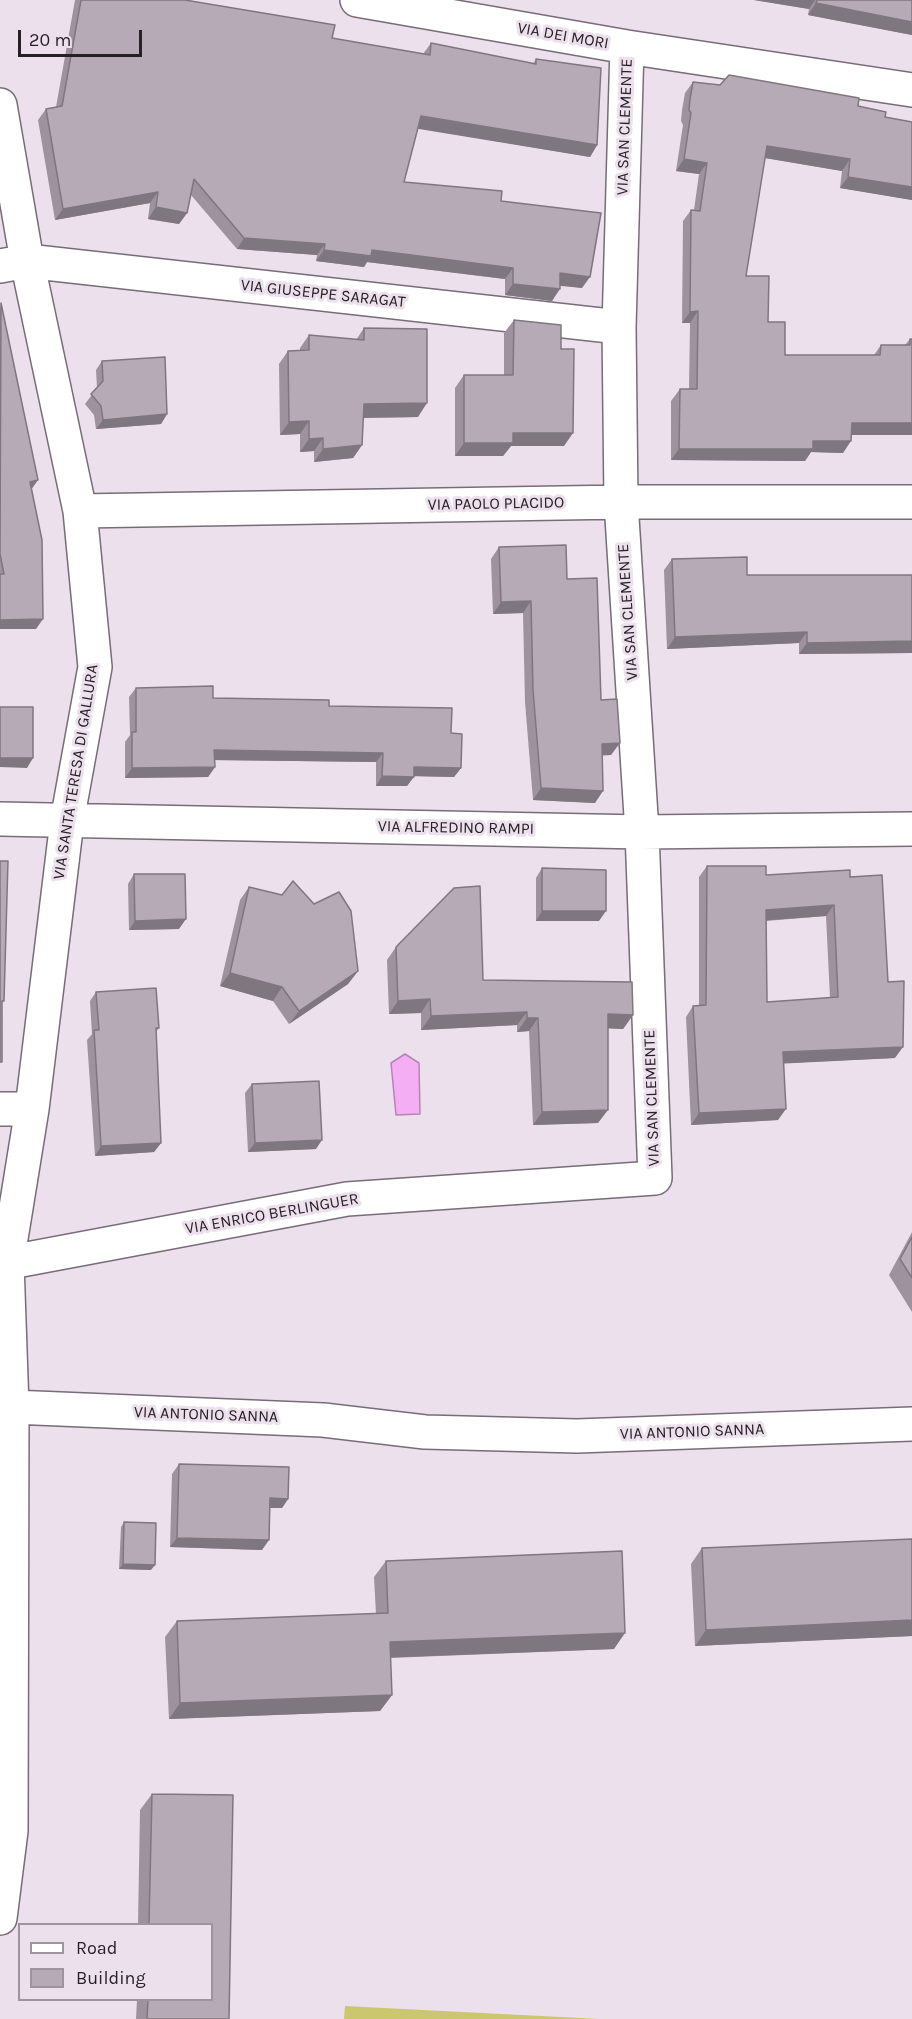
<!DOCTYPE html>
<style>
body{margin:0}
#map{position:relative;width:912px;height:2019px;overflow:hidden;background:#ede0ed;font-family:Karla,sans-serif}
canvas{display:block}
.legend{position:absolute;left:18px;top:1923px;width:195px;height:78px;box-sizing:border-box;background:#ede0ed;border:2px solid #9d949d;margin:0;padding:8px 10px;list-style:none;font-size:18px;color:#252125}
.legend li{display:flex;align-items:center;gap:12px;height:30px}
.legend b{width:30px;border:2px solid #9d949d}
.scale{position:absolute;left:18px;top:30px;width:124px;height:27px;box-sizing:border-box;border:3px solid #252125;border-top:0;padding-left:8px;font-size:18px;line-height:21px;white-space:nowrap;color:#252125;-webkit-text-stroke:4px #ede0ed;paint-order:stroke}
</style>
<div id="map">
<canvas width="912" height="2019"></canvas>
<ul class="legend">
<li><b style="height:8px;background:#fff"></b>Road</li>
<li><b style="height:16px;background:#b6aab6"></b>Building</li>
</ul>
<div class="scale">20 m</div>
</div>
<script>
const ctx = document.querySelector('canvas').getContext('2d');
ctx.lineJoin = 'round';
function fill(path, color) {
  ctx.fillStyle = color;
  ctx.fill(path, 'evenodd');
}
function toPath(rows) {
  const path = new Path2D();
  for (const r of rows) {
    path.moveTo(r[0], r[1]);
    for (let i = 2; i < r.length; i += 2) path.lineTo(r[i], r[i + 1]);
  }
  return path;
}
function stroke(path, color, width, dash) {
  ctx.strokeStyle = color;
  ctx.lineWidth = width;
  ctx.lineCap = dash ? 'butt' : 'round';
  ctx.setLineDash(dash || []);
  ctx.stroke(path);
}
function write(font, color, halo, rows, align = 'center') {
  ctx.font = font + ' Karla,sans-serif';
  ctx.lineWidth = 6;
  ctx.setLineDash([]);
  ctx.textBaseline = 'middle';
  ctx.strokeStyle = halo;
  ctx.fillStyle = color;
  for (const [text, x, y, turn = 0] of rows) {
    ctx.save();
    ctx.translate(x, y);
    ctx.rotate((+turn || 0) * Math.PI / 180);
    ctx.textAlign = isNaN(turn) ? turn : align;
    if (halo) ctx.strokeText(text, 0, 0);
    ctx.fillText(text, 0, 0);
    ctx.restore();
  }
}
fill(toPath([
 [345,2006,600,2019,344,2019]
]), '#cbc76f');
const water = toPath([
 [405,1054,419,1063,420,1114,396,1115,391,1063,405,1054]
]);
fill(water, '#f3aef4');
stroke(water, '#b584b6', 1.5);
const minor = toPath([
 [357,0,627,47,912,90],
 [0,105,27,261,80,511,95,667,67,821,32,1109,7,1263,12,1407],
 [0,266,27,261,619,327],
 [80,511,621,502,912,502],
 [0,819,642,832,912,829],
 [0,1109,32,1109],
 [0,1264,347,1199,655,1178,642,832,621,502,619,327,627,47],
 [0,1918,11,1831,12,1407,323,1420,425,1432,577,1436,912,1424]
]);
stroke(minor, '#776c77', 36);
stroke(minor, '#fff', 33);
fill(toPath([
 [75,0,185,0,332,38,423,54,431,43,533,64,536,59,597,145,590,157,418,128,404,182,501,201,582,288,560,285,552,301,505,295,505,279,367,262,364,267,316,261,317,255,237,249,191,195,187,213,179,224,148,219,150,203,55,220,38,120,46,109,56,107],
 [754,0,912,0,912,35,808,15,809,9],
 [693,82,858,106,885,117,912,122,912,200,840,188,842,171,765,158,746,276,785,355,874,355,881,345,905,345,910,339,912,435,851,435,843,453,811,452,805,461,671,460,671,401,680,389,689,389,690,323,682,323,683,221,691,210,694,210,699,174,676,171,683,125,681,121,682,110,685,93],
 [0,304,32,489,36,629,0,629],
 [514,320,561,349,564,446,511,446,503,456,455,456,455,388,464,375,504,375,504,333],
 [364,328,418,417,363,418,362,445,353,458,314,462,314,451,300,452,300,434,280,435,279,364,288,351,300,351,300,348,309,335,356,340],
 [102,361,167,414,161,424,96,429,94,415,85,404,97,388,96,370],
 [499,547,567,579,601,700,611,755,602,755,595,803,533,800,525,702,523,613,493,614,491,559],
 [672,559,747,575,912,575,912,653,799,654,799,643,667,649,664,570],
 [136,688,213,698,329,706,451,733,461,768,454,777,414,776,407,786,376,786,376,762,215,760,215,767,208,777,125,778,125,742,130,735,129,697],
 [707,866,766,875,850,877,888,982,895,1058,784,1063,778,1120,691,1125,686,1017,693,1006,699,1006,699,877],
 [826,916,830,998,767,1002,766,921],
 [542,868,599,921,536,921,536,878],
 [134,874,179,929,129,930,128,884],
 [249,887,358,971,348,984,289,1024,273,1001,220,986,240,900],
 [396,947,483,980,633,1015,623,1029,608,1028,598,1123,533,1125,529,1031,517,1032,517,1025,421,1030,421,1013,389,1014,387,960],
 [96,992,159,1028,156,1032,161,1143,154,1152,95,1156,87,1040,92,1034,90,1001],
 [252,1084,316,1149,248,1152,245,1093],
 [912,1232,912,1312,889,1275],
 [179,1464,288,1499,282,1508,270,1508,262,1550,170,1547,172,1474],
 [124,1522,151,1570,119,1569,121,1527],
 [912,1539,912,1636,695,1646,691,1564,702,1548],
 [386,1561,614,1649,390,1658,392,1695,380,1711,169,1719,165,1637,177,1621,376,1614,374,1577],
 [152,1794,233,1795,229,2019,136,2019,137,2000,212,2000,212,1924,138,1924,140,1810]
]), '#9d929d');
fill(toPath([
 [754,0,815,0,809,9],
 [816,3,912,22,912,35,808,15],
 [421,116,597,145,590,157,413,128],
 [767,146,850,159,842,171,759,157],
 [684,159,707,163,699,174,676,171],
 [848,177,912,187,912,200,840,188],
 [158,192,150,203,55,220,63,209],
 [156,207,187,213,179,224,148,219],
 [244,238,325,244,317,255,237,249],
 [324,250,372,250,513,268,505,279,367,262,364,267,316,261],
 [560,273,590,277,582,288,552,285],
 [513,284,560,289,552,301,505,295],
 [698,311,690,323,682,323,690,312],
 [427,403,418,417,355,418,364,404],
 [167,414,161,424,96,429,103,420],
 [309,421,300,434,280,435,289,422],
 [852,423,912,423,912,435,844,435],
 [513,433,573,433,564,446,511,446,503,456,455,456,464,443],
 [323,438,314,451,300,452,309,439],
 [813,441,851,441,843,453,811,452,805,461,671,460,679,449],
 [362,445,353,458,314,462,323,449],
 [38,480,31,490,30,482],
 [531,601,523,613,493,614,501,602],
 [43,619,36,629,0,629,0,620],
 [807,632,799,643,667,649,675,637],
 [912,641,912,653,799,654,807,643],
 [620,743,611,755,594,756,602,744],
 [214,750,383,753,376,762,208,760],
 [0,758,33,758,27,768,0,767],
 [215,767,208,777,125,778,132,768],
 [414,767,461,768,454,777,408,776],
 [382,776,414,777,407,786,376,786],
 [541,788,603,791,595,803,533,800],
 [834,905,826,916,758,921,766,910],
 [542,911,606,911,599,921,536,921],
 [186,919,179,929,129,930,135,921],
 [358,971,348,984,289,1024,299,1011],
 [230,973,282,987,273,1001,220,986],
 [430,999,421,1013,389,1014,398,1001],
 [527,1012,517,1025,421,1030,431,1016],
 [608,1014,633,1015,623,1029,598,1028],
 [527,1018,538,1018,529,1031,517,1032],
 [903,1047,895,1058,775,1064,783,1052],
 [786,1109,778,1120,691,1125,699,1113],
 [608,1110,598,1123,533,1125,542,1112],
 [322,1140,316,1149,248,1152,255,1143],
 [161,1143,154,1152,95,1156,101,1146],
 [270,1498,288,1499,282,1508,263,1508],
 [177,1538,269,1540,262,1550,170,1547],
 [123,1564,155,1565,151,1570,119,1569],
 [912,1620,912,1636,695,1646,706,1630],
 [625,1633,614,1649,378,1658,390,1642],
 [392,1695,380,1711,169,1719,180,1703]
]), '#7f777f');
const building = toPath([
 [81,0,185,0,335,25,332,38,430,55,431,43,536,64,536,59,601,68,597,145,421,116,404,182,502,191,501,201,601,213,590,277,560,273,560,289,513,284,513,268,372,250,371,256,324,250,325,244,244,238,194,179,187,213,156,207,158,192,63,209,46,109,62,106,81,0],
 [817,0,912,0,912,22,816,3,817,0],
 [729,75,859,98,858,106,886,112,885,117,912,122,912,187,848,177,850,159,767,146,746,276,769,276,768,322,785,322,785,355,880,355,881,345,910,345,910,339,912,339,912,423,852,423,851,441,813,441,813,449,679,449,680,389,697,389,698,311,690,312,691,210,700,211,707,163,684,159,691,113,689,110,690,99,693,82,720,85,729,75],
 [1,303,38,480,30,482,42,540,43,619,0,620,0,574,4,574,0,554,1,303],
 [514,320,561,325,561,349,574,349,573,433,513,433,513,443,464,443,464,375,513,375,514,320],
 [364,328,427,329,427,403,364,404,362,445,323,449,323,438,309,439,309,421,289,422,288,351,309,350,309,335,364,340,364,328],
 [165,357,167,414,103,420,101,406,91,394,103,381,102,361,165,357],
 [566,545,567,579,597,578,601,700,617,699,620,743,602,744,603,791,541,788,533,690,531,601,501,602,499,547,566,545],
 [747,557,747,575,912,575,912,641,807,643,807,632,675,637,672,559,747,557],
 [213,686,213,698,329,700,329,706,452,708,451,733,462,734,461,768,414,767,414,777,382,776,383,753,214,750,215,767,132,768,132,732,136,732,136,688,213,686],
 [0,707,33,707,33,758,0,758,0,707],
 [0,861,8,861,4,1001,2,1001,2,1062,0,1062,0,861],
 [707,866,766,866,766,875,850,870,850,877,882,875,888,982,904,981,903,1047,783,1052,786,1109,699,1113,693,1006,706,1005,707,866],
 [834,905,838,997,767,1002,766,910,834,905],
 [542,868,606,870,606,911,542,911,542,868],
 [134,874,185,874,186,919,135,921,134,874],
 [293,881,314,904,339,892,351,911,358,971,299,1011,282,987,230,973,249,887,282,895,293,881],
 [480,886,483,980,632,982,633,1015,608,1014,608,1110,542,1112,538,1018,527,1018,527,1012,431,1016,430,999,398,1001,396,947,454,888,480,886],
 [156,988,159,1028,156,1028,161,1143,101,1146,94,1030,99,1030,96,992,156,988],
 [319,1081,322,1140,255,1143,252,1084,319,1081],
 [912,1237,912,1278,900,1259,912,1237],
 [179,1464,289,1467,288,1499,270,1498,269,1540,177,1538,179,1464],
 [124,1522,156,1523,155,1565,123,1564,124,1522],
 [912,1539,912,1620,706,1630,702,1548,912,1539],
 [622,1551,625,1633,390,1642,392,1695,180,1703,177,1621,388,1613,386,1561,622,1551],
 [152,1794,233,1795,229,2019,147,2019,148,2000,212,2000,212,1924,149,1924,152,1794]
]);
fill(building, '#b6aab6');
stroke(building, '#7f777f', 1.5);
write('16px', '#252125', '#ede0ed', [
 ["VIA DEI MORI",563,36,10],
 ["VIA SAN CLEMENTE",625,127,-88],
 ["VIA GIUSEPPE SARAGAT",323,294,6],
 ["VIA PAOLO PLACIDO",496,504,-1],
 ["VIA SAN CLEMENTE",628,612,-94],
 ["VIA SANTA TERESA DI GALLURA",76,772,-81],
 ["VIA ALFREDINO RAMPI",456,828,1],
 ["VIA SAN CLEMENTE",652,1098,-92],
 ["VIA ENRICO BERLINGUER",272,1214,-10],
 ["VIA ANTONIO SANNA",206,1415,2],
 ["VIA ANTONIO SANNA",692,1432,-2]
]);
</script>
